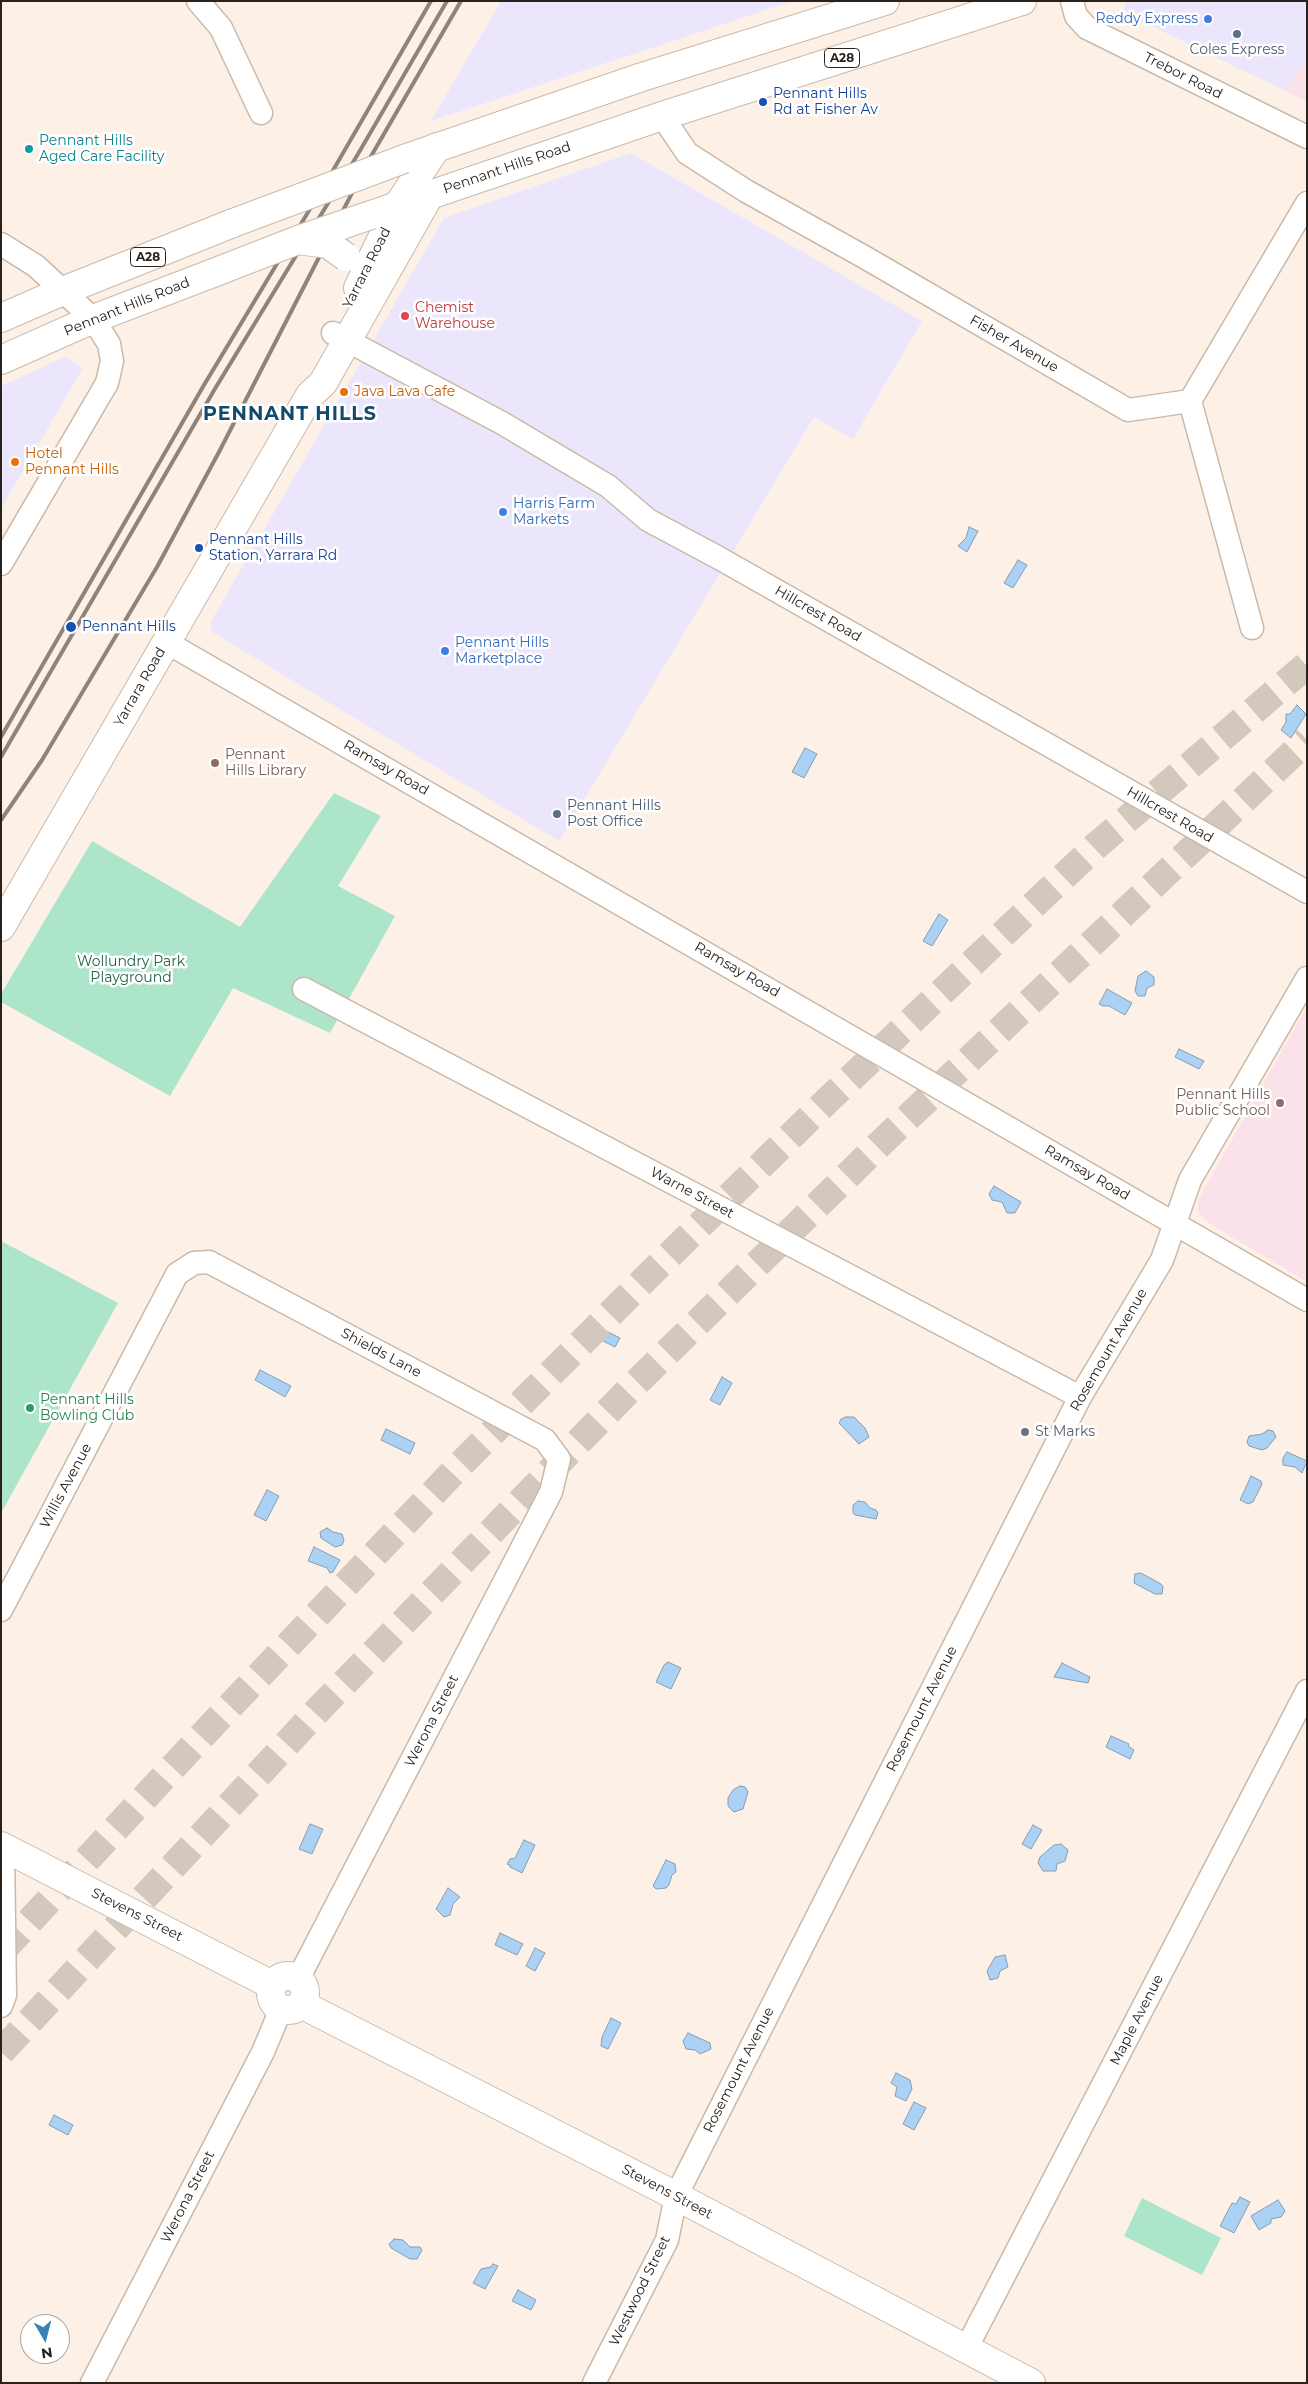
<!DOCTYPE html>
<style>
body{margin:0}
#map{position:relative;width:1308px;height:2384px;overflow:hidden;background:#fdf1e7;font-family:Montserrat,sans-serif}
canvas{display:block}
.frame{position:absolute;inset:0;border:2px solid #29221c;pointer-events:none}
.north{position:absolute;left:20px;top:2314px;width:50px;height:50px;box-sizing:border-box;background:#fff;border:1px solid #a9a7a4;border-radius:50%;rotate:172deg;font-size:14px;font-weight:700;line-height:20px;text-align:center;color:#29221c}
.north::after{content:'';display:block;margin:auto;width:18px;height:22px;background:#3883b6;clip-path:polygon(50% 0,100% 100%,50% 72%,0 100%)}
</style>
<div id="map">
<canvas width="1308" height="2384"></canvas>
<div class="frame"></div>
<div class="north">N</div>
</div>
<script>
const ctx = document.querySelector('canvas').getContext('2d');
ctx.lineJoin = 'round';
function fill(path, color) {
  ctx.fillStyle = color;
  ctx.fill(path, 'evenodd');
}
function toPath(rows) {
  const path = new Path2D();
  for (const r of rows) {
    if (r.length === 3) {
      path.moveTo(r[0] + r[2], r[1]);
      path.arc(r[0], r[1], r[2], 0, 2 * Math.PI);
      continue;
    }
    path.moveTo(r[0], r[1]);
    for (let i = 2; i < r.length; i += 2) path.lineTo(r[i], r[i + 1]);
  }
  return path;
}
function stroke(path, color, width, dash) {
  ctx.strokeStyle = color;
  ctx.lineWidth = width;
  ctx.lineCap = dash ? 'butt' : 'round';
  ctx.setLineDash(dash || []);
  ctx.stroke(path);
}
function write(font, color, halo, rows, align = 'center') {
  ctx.font = font + ' Montserrat,sans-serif';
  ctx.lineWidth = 5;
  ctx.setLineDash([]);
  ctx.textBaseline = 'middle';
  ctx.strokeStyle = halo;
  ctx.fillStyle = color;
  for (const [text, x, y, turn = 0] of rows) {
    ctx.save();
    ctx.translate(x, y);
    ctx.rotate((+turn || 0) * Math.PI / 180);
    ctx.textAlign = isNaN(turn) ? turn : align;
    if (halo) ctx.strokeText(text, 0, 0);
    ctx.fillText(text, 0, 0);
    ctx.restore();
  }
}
fill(toPath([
 [501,1,793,1,431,121],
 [1126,1,1307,1,1307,56,1285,91,1123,12],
 [631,153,922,321,853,439,814,417,559,841,212,632,210,623,444,218],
 [65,357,83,368,1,509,1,386]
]), '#ebe6fb');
fill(toPath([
 [1307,56,1307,102,1285,91],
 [1307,1006,1307,1282,1207,1222,1198,1212,1198,1200]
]), '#fbe2ea');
fill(toPath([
 [334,793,381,816,338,886,395,916,330,1033,233,988,170,1096,1,1002,1,994,92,841,240,927],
 [1,1241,118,1303,1,1513],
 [1142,2198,1221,2238,1202,2275,1124,2236]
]), '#ace5ca');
const water = toPath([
 [969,527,978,531,967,552,958,546,966,538,969,527],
 [1018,560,1027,565,1013,588,1004,583,1018,560],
 [1297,705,1306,714,1291,738,1281,730,1286,722,1286,714,1290,714,1297,705],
 [805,748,817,754,804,778,792,772,805,748],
 [939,914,948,920,932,946,923,941,939,914],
 [1146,971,1154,977,1154,985,1147,988,1145,996,1138,996,1135,991,1138,976,1146,971],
 [1107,989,1132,1003,1125,1015,1109,1006,1103,1006,1099,1004,1107,989],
 [1179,1049,1204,1061,1199,1069,1175,1057,1179,1049],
 [994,1186,1021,1202,1015,1213,1007,1213,1002,1202,992,1200,989,1194,994,1186],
 [600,1328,620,1338,615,1347,595,1337,600,1328],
 [260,1370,291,1386,285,1397,255,1380,260,1370],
 [722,1377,732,1383,720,1405,710,1400,722,1377],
 [846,1417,854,1417,865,1428,869,1437,859,1444,839,1423,841,1419,846,1417],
 [386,1429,415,1443,410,1454,381,1440,386,1429],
 [1268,1430,1273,1431,1276,1437,1267,1448,1262,1450,1249,1446,1247,1442,1249,1436,1262,1434,1268,1430],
 [1287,1452,1307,1461,1302,1473,1295,1467,1283,1465,1283,1458,1287,1452],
 [1251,1476,1261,1481,1262,1484,1253,1502,1248,1504,1240,1500,1251,1476],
 [267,1490,279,1496,266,1521,254,1515,267,1490],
 [858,1501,865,1502,870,1508,876,1510,878,1513,876,1519,855,1515,853,1513,853,1505,858,1501],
 [327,1528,333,1532,342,1534,344,1540,342,1545,335,1547,321,1538,320,1532,327,1528],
 [314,1547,340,1560,333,1572,330,1573,327,1568,308,1561,314,1547],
 [1135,1574,1141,1573,1161,1584,1163,1587,1162,1594,1155,1594,1134,1583,1135,1574],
 [668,1662,681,1668,671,1689,656,1682,664,1665,668,1662],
 [1062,1663,1090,1677,1088,1683,1054,1677,1062,1663],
 [1111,1736,1129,1744,1128,1746,1134,1750,1130,1759,1106,1747,1111,1736],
 [740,1786,745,1787,748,1792,743,1809,734,1812,728,1806,728,1798,733,1790,740,1786],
 [310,1824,323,1829,312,1854,299,1849,310,1824],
 [1033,1825,1042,1830,1031,1849,1022,1844,1033,1825],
 [524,1840,535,1845,522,1873,510,1867,510,1865,507,1864,510,1859,515,1858,524,1840],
 [1061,1844,1068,1850,1065,1861,1057,1864,1056,1871,1043,1871,1038,1863,1040,1857,1054,1845,1061,1844],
 [666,1860,675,1864,676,1872,672,1875,669,1885,666,1888,656,1889,653,1886,666,1860],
 [448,1888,460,1897,453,1904,450,1915,444,1917,436,1909,448,1888],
 [500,1933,523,1944,517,1955,495,1945,500,1933],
 [535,1948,545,1953,535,1971,526,1966,535,1948],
 [1005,1955,1008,1967,1000,1971,998,1978,990,1980,987,1971,995,1957,1005,1955],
 [611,2018,621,2023,608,2049,601,2046,602,2037,611,2018],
 [688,2033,710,2043,711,2049,700,2054,695,2050,686,2049,683,2041,688,2033],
 [896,2073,910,2080,912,2089,906,2101,895,2096,897,2087,891,2083,896,2073],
 [914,2102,926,2108,914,2130,903,2124,914,2102],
 [54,2115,73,2125,68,2135,49,2125,54,2115],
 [1240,2197,1250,2202,1234,2233,1220,2226,1232,2203,1236,2204,1240,2197],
 [1278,2200,1285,2211,1281,2217,1271,2219,1271,2223,1259,2230,1251,2216,1278,2200],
 [394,2239,403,2240,410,2247,420,2247,422,2250,417,2259,410,2259,391,2248,389,2244,394,2239],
 [493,2264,498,2266,485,2289,473,2283,481,2269,491,2267,493,2264],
 [518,2290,536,2300,531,2310,512,2301,518,2290]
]);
fill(water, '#abd2f4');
stroke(water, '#849db3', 1);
stroke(toPath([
 [1,1952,215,1722,459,1466,646,1278,830,1098,1096,846,1307,665],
 [1,2052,321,1707,630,1389,883,1141,1307,740]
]), '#d3c8be', 28, [28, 14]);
const minor = toPath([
 [198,1,221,28,261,113],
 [1072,1,1076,16,1087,28,1307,137],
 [662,116,687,153,746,191,866,258,1128,410,1190,401,1307,203],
 [1,244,36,266,93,319,109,344,112,361,107,383,1,564],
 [333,333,502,423,608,486,648,520,719,558,1307,892],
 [1190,401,1252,628],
 [166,642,1307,1300],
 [304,989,1080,1397],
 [1,1610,177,1274,194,1263,209,1262,545,1440,559,1459,551,1492,298,1979],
 [1,2006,5,1995,3,1847],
 [966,2349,1307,1691],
 [92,2383,263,2052,281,2009],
 [594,2383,667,2240,676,2196,1080,1397,1162,1260,1190,1180,1307,978]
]);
const tertiary = toPath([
 [1,1846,272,1985],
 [288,1993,17],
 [301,2004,676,2196,1031,2383]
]);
const secondary = toPath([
 [358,288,398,205,437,147],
 [1,927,310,395,323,383,430,194]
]);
const trunk = toPath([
 [404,159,642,77,885,1],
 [371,215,662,116,1022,1],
 [1,318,63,291,233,223],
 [1,360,93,319,208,275]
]);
stroke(minor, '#cbb8a7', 25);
stroke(tertiary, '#cbb8a7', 30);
stroke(secondary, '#cbb8a7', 30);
stroke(trunk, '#cbb8a7', 30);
stroke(minor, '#fff', 22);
stroke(tertiary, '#fff', 28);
stroke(secondary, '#fff', 28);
stroke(trunk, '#fff', 28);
stroke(toPath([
 [1,737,204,385,328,179,431,1],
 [1,757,216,387,358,154,447,1],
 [1,820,42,760,157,567,219,452,370,158,461,1]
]), '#8d847c', 4);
const secondaryBridge = toPath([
 [298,240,328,244,346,257]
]);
const trunkBridge = toPath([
 [233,223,404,159],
 [208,275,298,240,371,215]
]);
stroke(secondaryBridge, '#cbb8a7', 30, []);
stroke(trunkBridge, '#cbb8a7', 30, []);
stroke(secondaryBridge, '#fff', 28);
stroke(trunkBridge, '#fff', 28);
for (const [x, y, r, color] of [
 [1208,19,5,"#3f7fe0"],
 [1237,34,5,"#5c6f8a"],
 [763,102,5,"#1a4fb4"],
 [29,149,5,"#0f9aa8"],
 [405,316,5,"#e0444e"],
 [344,392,5,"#e8710a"],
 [15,462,5,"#e8710a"],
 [503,512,5,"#3f7fe0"],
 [199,548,5,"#1a4fb4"],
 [71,627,6,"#1a4fb4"],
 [445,651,5,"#3f7fe0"],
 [215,763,5,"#8d6e63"],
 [557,814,5,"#5c6f8a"],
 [1280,1103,5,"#8d6e63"],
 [30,1408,5,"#2e9e5b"],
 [1025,1432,5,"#6b7280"]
]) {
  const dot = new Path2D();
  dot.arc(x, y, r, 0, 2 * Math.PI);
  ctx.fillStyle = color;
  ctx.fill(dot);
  stroke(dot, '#fff', 2);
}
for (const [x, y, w] of [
 [842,58,35],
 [148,257,35]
]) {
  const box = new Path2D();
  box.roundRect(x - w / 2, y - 9.5, w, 19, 4);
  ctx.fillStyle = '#fff';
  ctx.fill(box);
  stroke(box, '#29221c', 1);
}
write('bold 12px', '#29221c', null, [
 ["A28",842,58],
 ["A28",148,257]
]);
write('14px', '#366cbe', '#fff', [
 ["Reddy Express",1198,19,"right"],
 ["Harris Farm",513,504],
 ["Markets",513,520],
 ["Pennant Hills",455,643],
 ["Marketplace",455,659]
], 'left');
write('14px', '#4e5e75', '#fff', [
 ["Coles Express",1237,50],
 ["Pennant Hills",567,806,"left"],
 ["Post Office",567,822,"left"]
]);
write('14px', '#29221c', '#fff', [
 ["Trebor Road",1183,76,27],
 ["Pennant Hills Road",507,168,-19],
 ["Yarrara Road",367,268,-63],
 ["Pennant Hills Road",127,307,-22],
 ["Fisher Avenue",1014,344,30],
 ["Hillcrest Road",818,614,30],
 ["Yarrara Road",140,687,-60],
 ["Ramsay Road",386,768,30],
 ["Hillcrest Road",1170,815,30],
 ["Ramsay Road",737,970,30],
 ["Ramsay Road",1087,1173,30],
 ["Warne Street",692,1193,28],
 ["Rosemount Avenue",1109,1350,-60],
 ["Shields Lane",381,1353,28],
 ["Willis Avenue",66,1486,-62],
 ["Rosemount Avenue",922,1709,-63],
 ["Werona Street",432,1721,-63],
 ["Stevens Street",137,1915,27],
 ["Maple Avenue",1137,2020,-63],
 ["Rosemount Avenue",739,2070,-63],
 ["Stevens Street",667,2192,28],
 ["Werona Street",188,2197,-63],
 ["Westwood Street",640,2291,-64]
]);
write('14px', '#164399', '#fff', [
 ["Pennant Hills",773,94],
 ["Rd at Fisher Av",773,110],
 ["Pennant Hills",209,540],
 ["Station, Yarrara Rd",209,556],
 ["Pennant Hills",82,627]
], 'left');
write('14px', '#0d838f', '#fff', [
 ["Pennant Hills",39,141],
 ["Aged Care Facility",39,157]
], 'left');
write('14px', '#be3a42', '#fff', [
 ["Chemist",415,308],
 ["Warehouse",415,324]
], 'left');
write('14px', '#c56008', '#fff', [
 ["Java Lava Cafe",354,392],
 ["Hotel",25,454],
 ["Pennant Hills",25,470]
], 'left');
write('14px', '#785e54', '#fff', [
 ["Pennant",225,755],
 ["Hills Library",225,771],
 ["Pennant Hills",1270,1095,"right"],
 ["Public School",1270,1111,"right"]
], 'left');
write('14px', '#20654a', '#fff', [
 ["Wollundry Park",131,962],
 ["Playground",131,978]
]);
write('14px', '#27864d', '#fff', [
 ["Pennant Hills",40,1400],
 ["Bowling Club",40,1416]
], 'left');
write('14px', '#5b616d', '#fff', [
 ["St Marks",1035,1432]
], 'left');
ctx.letterSpacing = '1px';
write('bold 19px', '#13496c', '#fff', [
 ["PENNANT HILLS",290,414]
]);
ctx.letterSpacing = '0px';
</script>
